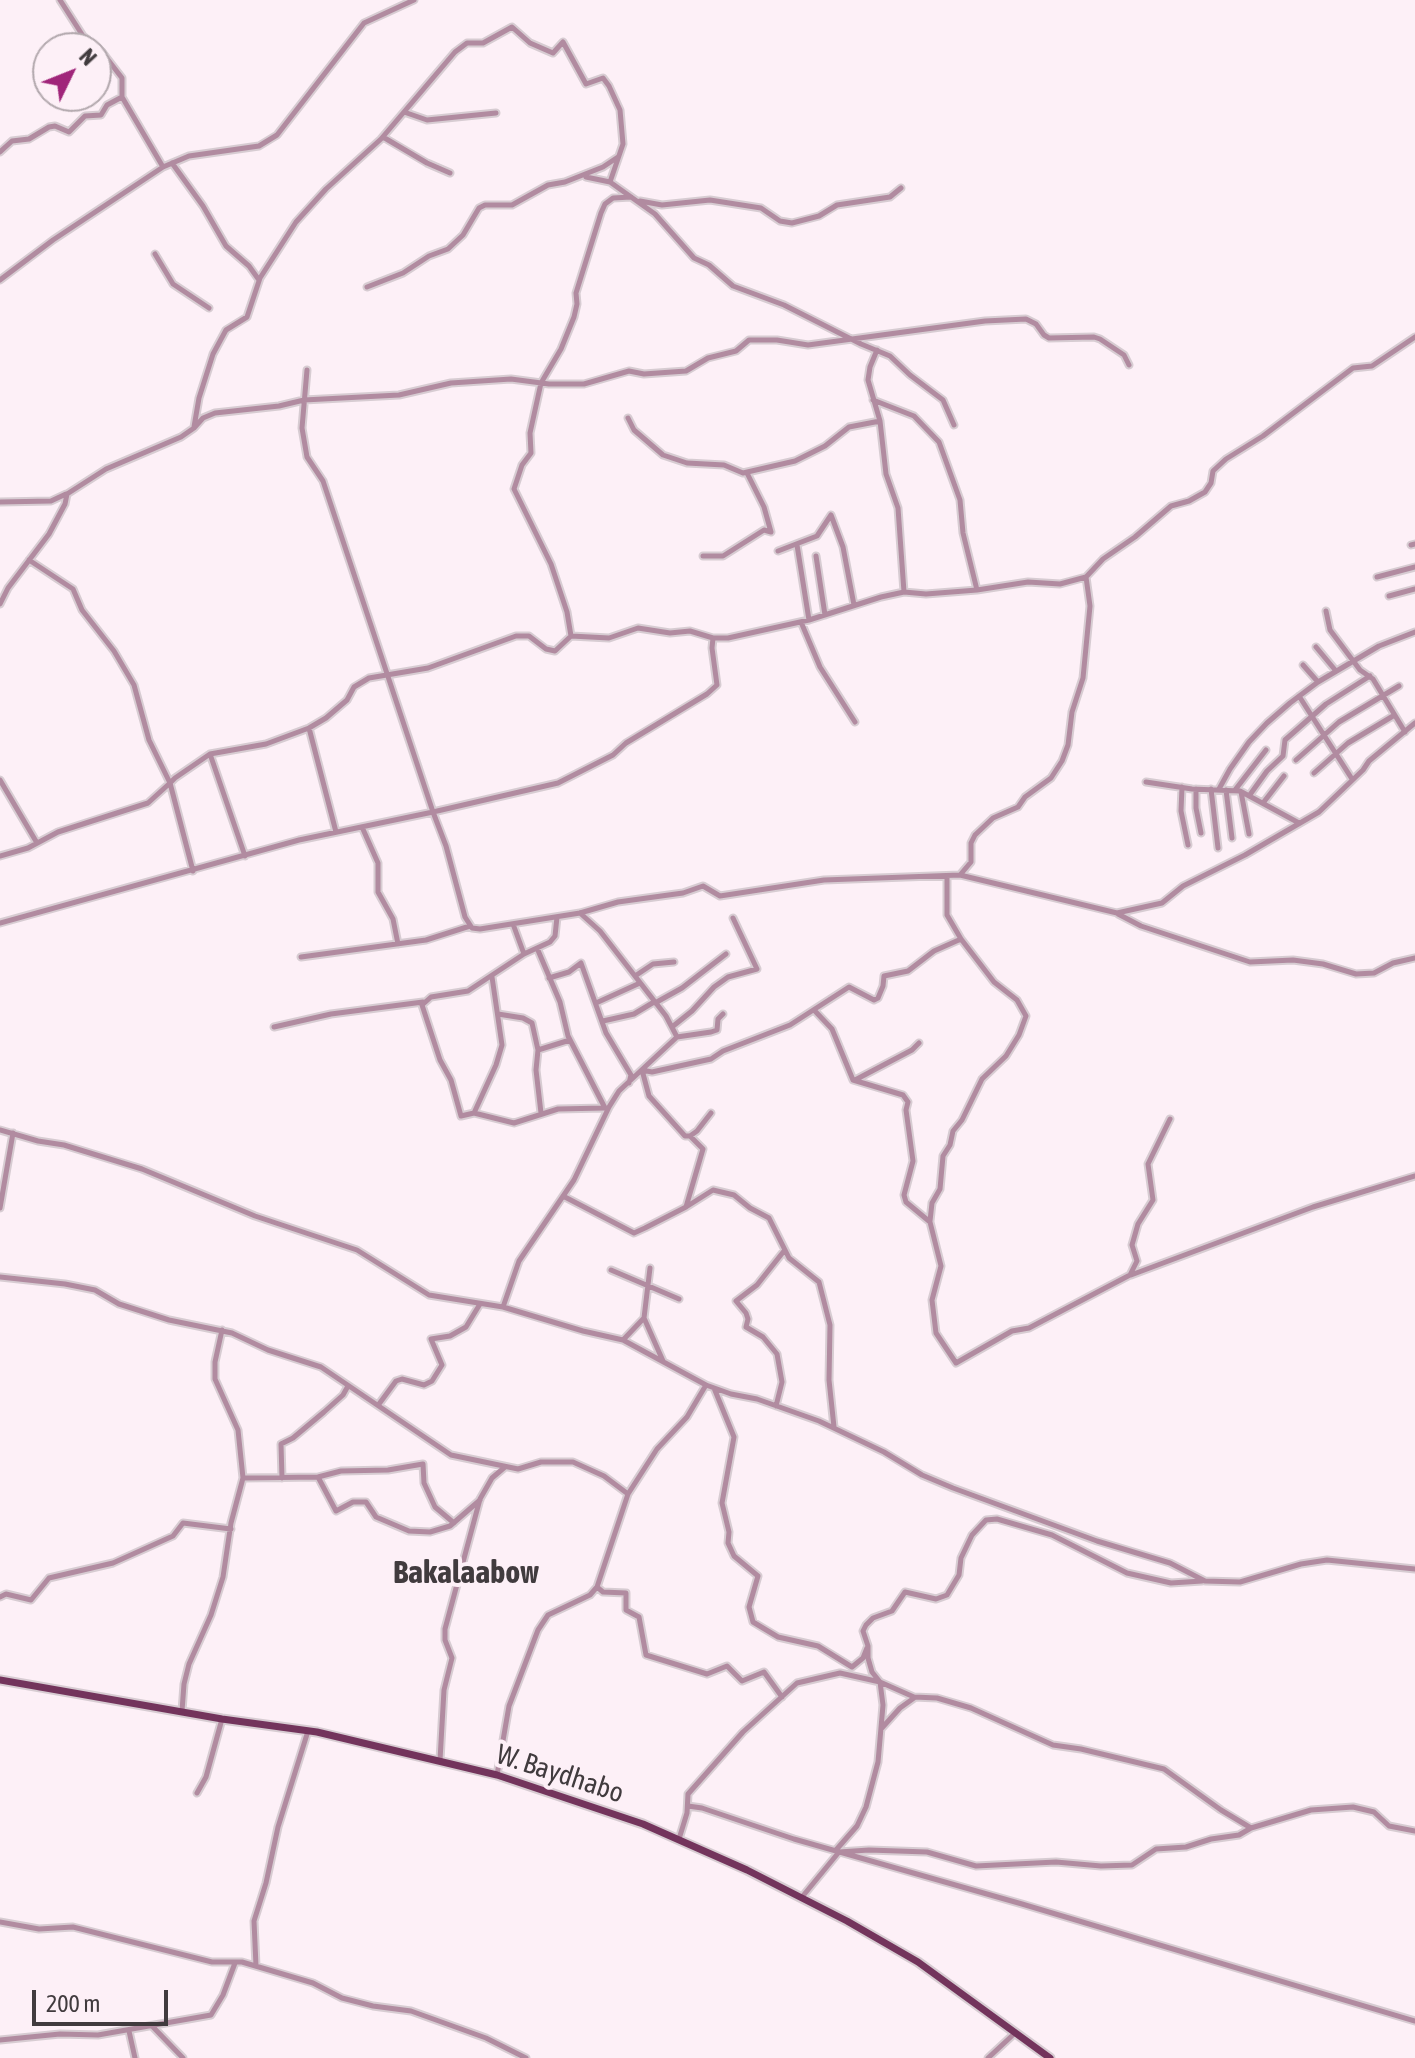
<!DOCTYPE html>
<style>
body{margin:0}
#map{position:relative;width:1415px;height:2058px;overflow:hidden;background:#fdf0f7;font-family:"Asap Condensed",sans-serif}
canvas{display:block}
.north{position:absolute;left:32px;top:32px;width:80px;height:80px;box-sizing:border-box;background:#fdf0f7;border:2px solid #b2a8ad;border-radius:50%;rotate:47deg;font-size:22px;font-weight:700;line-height:32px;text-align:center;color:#413b3e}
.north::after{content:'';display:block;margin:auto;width:28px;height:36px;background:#a0257a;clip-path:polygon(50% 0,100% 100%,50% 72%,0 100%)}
.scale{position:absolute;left:32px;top:1990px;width:136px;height:36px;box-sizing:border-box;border:4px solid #413b3e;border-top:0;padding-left:10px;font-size:24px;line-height:28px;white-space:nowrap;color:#413b3e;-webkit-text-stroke:6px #fdf0f7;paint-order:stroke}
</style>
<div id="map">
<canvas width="1415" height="2058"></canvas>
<div class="north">N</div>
<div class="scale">200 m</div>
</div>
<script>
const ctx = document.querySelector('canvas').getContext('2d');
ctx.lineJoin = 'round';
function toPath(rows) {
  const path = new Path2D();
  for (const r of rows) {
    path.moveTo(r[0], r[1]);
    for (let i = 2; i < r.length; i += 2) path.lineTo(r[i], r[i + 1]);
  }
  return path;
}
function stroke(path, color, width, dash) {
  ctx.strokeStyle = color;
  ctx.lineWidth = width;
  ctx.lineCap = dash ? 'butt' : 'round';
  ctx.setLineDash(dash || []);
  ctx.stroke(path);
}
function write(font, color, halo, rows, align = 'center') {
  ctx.font = font + ' "Asap Condensed",sans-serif';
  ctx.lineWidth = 8;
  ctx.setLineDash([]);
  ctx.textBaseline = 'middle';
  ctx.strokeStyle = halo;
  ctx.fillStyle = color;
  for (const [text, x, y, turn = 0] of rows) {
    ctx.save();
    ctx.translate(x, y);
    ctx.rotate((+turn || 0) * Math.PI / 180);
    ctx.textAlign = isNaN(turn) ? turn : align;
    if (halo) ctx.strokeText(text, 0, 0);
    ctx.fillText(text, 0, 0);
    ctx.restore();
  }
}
const minor = toPath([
 [60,0,83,36,102,52,122,78,122,97,163,167],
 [404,112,427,120,496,113],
 [383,137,427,163,450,173],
 [0,152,12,141,29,139,49,127,55,126,69,132,85,116,101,115,107,105,122,97],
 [172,163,203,206,226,246,249,266,259,280],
 [586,177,610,182],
 [640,201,662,205,710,200,761,208,780,221,792,223,819,216,837,205,890,197,901,188],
 [155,254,173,284,209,308],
 [0,280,53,240,163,167,189,156,259,146,277,135,364,23,414,0],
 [367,287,403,273,429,256,448,249,463,235,479,208,485,205,512,205,548,185,565,182,603,167,618,157],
 [877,350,870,367,868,380,880,421,886,474,898,508,904,592],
 [307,370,302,428,307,457,323,481,433,812,558,783,613,755,626,743,707,694,717,685,712,648,713,638],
 [873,400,914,416,939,442,960,500,963,533,977,590],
 [628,418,634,430,663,455,687,463,724,465,743,473,795,461,825,446,849,427,880,421],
 [194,427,199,398,213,354,226,330,247,317,260,278,296,222,326,189,381,139,455,52,467,43,483,43,512,27,530,43,553,53,563,42,586,84,603,78,609,86,620,110,623,144,610,182,655,214,694,258,709,265,733,286,784,305,861,344,890,356,910,375,943,400,954,425],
 [0,502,51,501,66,494],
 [831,515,843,547,854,605],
 [797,545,809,620],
 [1411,545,1415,544],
 [778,551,817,536,831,515],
 [703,556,723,556,764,530,771,532,764,507,747,473],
 [816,556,825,615],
 [1377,577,1415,567],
 [1389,596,1415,589],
 [0,604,8,588,49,534,65,504,67,494,106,469,181,437,194,428,203,418,215,413,279,406,304,400,399,395,451,383,511,379,549,384,584,384,629,371,644,374,686,371,708,358,736,351,749,340,777,340,808,345,985,321,1026,319,1036,324,1044,335,1049,338,1094,337,1100,339,1124,355,1129,365],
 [1326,611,1330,630,1360,670,1373,679,1405,732],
 [801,622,820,667,855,722],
 [571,636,567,612,551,564,514,489,522,465,531,453,530,433,541,383,561,349,574,317,577,304,576,293,601,213,605,204,613,198,631,197],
 [1316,647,1336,671],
 [1303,665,1318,682],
 [1299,696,1352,779],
 [309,728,336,832],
 [210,754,245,856],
 [1296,760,1339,722,1399,686],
 [1314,773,1348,743,1393,716],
 [0,780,37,843],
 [1146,782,1192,789,1240,791,1299,823],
 [1182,787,1181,811,1188,845],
 [1196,789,1196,808,1201,833],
 [1211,789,1218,848],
 [1219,789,1230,769,1249,742,1267,723,1290,703,1318,682,1379,646,1415,632],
 [1226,790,1232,838],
 [1235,790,1266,750],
 [1241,792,1249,834],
 [1249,796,1267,771,1283,756,1285,740,1326,704,1370,676],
 [1263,803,1284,776],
 [362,827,378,863,378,892,393,919,398,944],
 [0,856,28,848,58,832,148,803,170,783,149,740,134,685,114,651,82,610,73,589,29,560],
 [193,871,170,783,175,778,210,754,266,744,309,728,326,718,347,700,354,687,369,678,428,668,516,636,529,636,546,649,555,651,571,636,609,638,638,628,670,633,690,631,713,638,728,638,809,620,881,597,904,592,926,594,977,590,1028,582,1060,584,1086,577],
 [960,875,1117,913,1162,903,1183,886,1245,855,1319,812,1363,770,1369,761,1415,723],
 [1118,914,1141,926,1250,962,1293,960,1323,964,1356,974,1374,973,1393,963,1415,958],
 [557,917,555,936,550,942,524,954,468,991,431,997,422,1005,440,1060,451,1080,461,1116,474,1113,514,1123,558,1109,604,1108],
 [0,923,299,840,433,812,446,846,465,917,472,928,480,929,580,913,618,902,683,893,703,886,720,896,824,880,960,875,971,862,971,843,975,835,993,818,1018,807,1025,797,1051,778,1062,761,1068,745,1072,712,1083,678,1090,606,1086,577,1103,559,1135,537,1171,506,1189,501,1205,492,1211,483,1213,471,1226,459,1263,436,1353,368,1372,366,1415,337],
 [513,924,524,954],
 [537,948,560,1002,568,1036,605,1108],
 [301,957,426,940,470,926],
 [635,976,653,964,674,962],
 [549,978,569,972,581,963,606,1033,631,1075,629,1083],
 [596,1003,640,983],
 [655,1003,682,988,726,954],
 [814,1010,832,1029,853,1080,903,1095,908,1102,906,1110,913,1161,904,1195,906,1202,930,1222,941,1266,932,1300,936,1333,956,1363,1012,1331,1029,1328,1130,1275,1137,1261,1132,1245,1138,1224,1153,1200,1148,1164,1170,1119],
 [498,1014,523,1018,532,1023,538,1050,570,1040],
 [603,1021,634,1014,654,1002],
 [274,1027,331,1014,423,1002],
 [672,1027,692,1011,714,987,728,977,757,969,733,918],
 [677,1037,711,1032,717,1030,718,1019,723,1014],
 [538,1050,536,1070,541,1113],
 [855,1080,912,1050,919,1043],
 [474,1113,496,1065,502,1045,492,977],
 [711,1113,697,1131,690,1136,685,1136,649,1096,642,1070,652,1072,711,1059,723,1051,790,1025,849,987,874,1000,878,998,883,986,884,976,908,971,934,951,961,939,947,915,947,877],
 [0,1130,38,1141,64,1145,142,1169,255,1216,357,1250,429,1295,503,1307,583,1331,623,1340,706,1385,731,1394,757,1399,819,1421,884,1452,922,1475,953,1488,1097,1541,1170,1563,1205,1581,1240,1582,1301,1564,1327,1560,1415,1569],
 [563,1196,634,1233,645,1228,686,1207,703,1149,690,1136],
 [686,1207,713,1190,734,1195,750,1208,769,1218,789,1258,819,1282,830,1325,829,1380,834,1427],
 [0,1208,13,1133],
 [930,1221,932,1203,940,1189,943,1156,950,1145,953,1131,962,1120,982,1079,1006,1056,1019,1035,1026,1016,1017,1000,994,982,961,939],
 [611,1270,679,1299],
 [1131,1275,1313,1207,1415,1176],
 [0,1277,65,1284,95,1290,119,1304,169,1320,232,1333,268,1350,321,1367,451,1455,518,1469,541,1462,573,1462,604,1476,628,1494,657,1449,687,1417,706,1385],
 [503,1307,519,1261,574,1180,609,1107,619,1091,677,1037,666,1016,600,931,580,913],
 [644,1318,663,1361],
 [623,1340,644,1318,650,1268],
 [714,1388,734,1437,722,1503,729,1532,728,1543,734,1556,758,1576,749,1607,753,1622,778,1637,818,1646,852,1667,863,1658,867,1648],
 [379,1404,396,1381,402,1379,424,1385,432,1381,442,1365,431,1339,450,1336,466,1327,480,1304],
 [776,1406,782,1382,777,1354,763,1337,746,1327,748,1319,746,1313,736,1301,757,1285,784,1251],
 [318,1477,336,1511,353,1502,366,1502,376,1517,409,1531,430,1532,450,1526,480,1500],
 [243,1478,318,1477,341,1471,388,1470,423,1464,424,1483,435,1507,454,1523],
 [282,1478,281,1444,293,1438,324,1412,343,1395,348,1386],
 [597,1587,603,1592,626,1593,626,1610,639,1617,646,1655,707,1674,727,1666,742,1681,764,1672,782,1697],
 [0,1597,6,1594,31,1600,49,1578,113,1563,173,1536,183,1523,231,1529],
 [182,1711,184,1684,189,1664,211,1615,223,1577,231,1523,243,1478,238,1430,215,1379,215,1362,222,1330],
 [881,1729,900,1708,914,1698],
 [440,1760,444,1690,452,1658,445,1640,445,1629,480,1499,492,1478,505,1467],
 [497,1775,509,1706,538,1630,548,1615,590,1595,597,1587,628,1494],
 [197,1793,206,1777,222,1719],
 [688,1806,702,1808,794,1839,1022,1904,1415,2021],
 [679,1839,687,1813,688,1794,743,1732,797,1683,840,1673,880,1682,914,1697,937,1698,971,1708,1053,1745,1081,1749,1164,1769,1221,1810,1251,1828],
 [836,1850,857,1826,866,1807,878,1762,883,1705,880,1682,872,1672,868,1658,868,1646,863,1631,866,1625,873,1618,892,1611,905,1592,936,1599,947,1595,959,1575,961,1558,972,1535,986,1520,997,1519,1052,1535,1127,1573,1171,1583,1202,1581],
 [802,1897,839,1852,869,1850,927,1852,976,1866,1056,1862,1101,1866,1132,1865,1156,1849,1186,1847,1211,1839,1239,1835,1251,1828,1311,1810,1353,1807,1374,1812,1389,1826,1415,1831],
 [0,1922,39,1929,73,1927,212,1962,242,1962,313,1983,342,1998,373,2006,411,2011,486,2038,526,2058],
 [256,1966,254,1921,266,1883,278,1827,308,1731],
 [153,2027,183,2058],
 [129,2031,135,2058],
 [0,2040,60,2034,98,2035,211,2015,223,1995,235,1963],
 [988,2058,1015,2033]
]);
const major = toPath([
 [0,1680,222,1719,317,1732,497,1775,643,1824,747,1870,847,1921,918,1962,1050,2058]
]);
stroke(minor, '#d7ccd2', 9);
stroke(major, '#d7ccd2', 11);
stroke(minor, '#b18ba0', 5);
stroke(major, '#73345c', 7);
write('28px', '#413b3e', '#fdf0f7', [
 ["W. Baydhabo",560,1774,18]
]);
write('bold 32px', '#413b3e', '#fdf0f7', [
 ["Bakalaabow",466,1573]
]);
</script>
